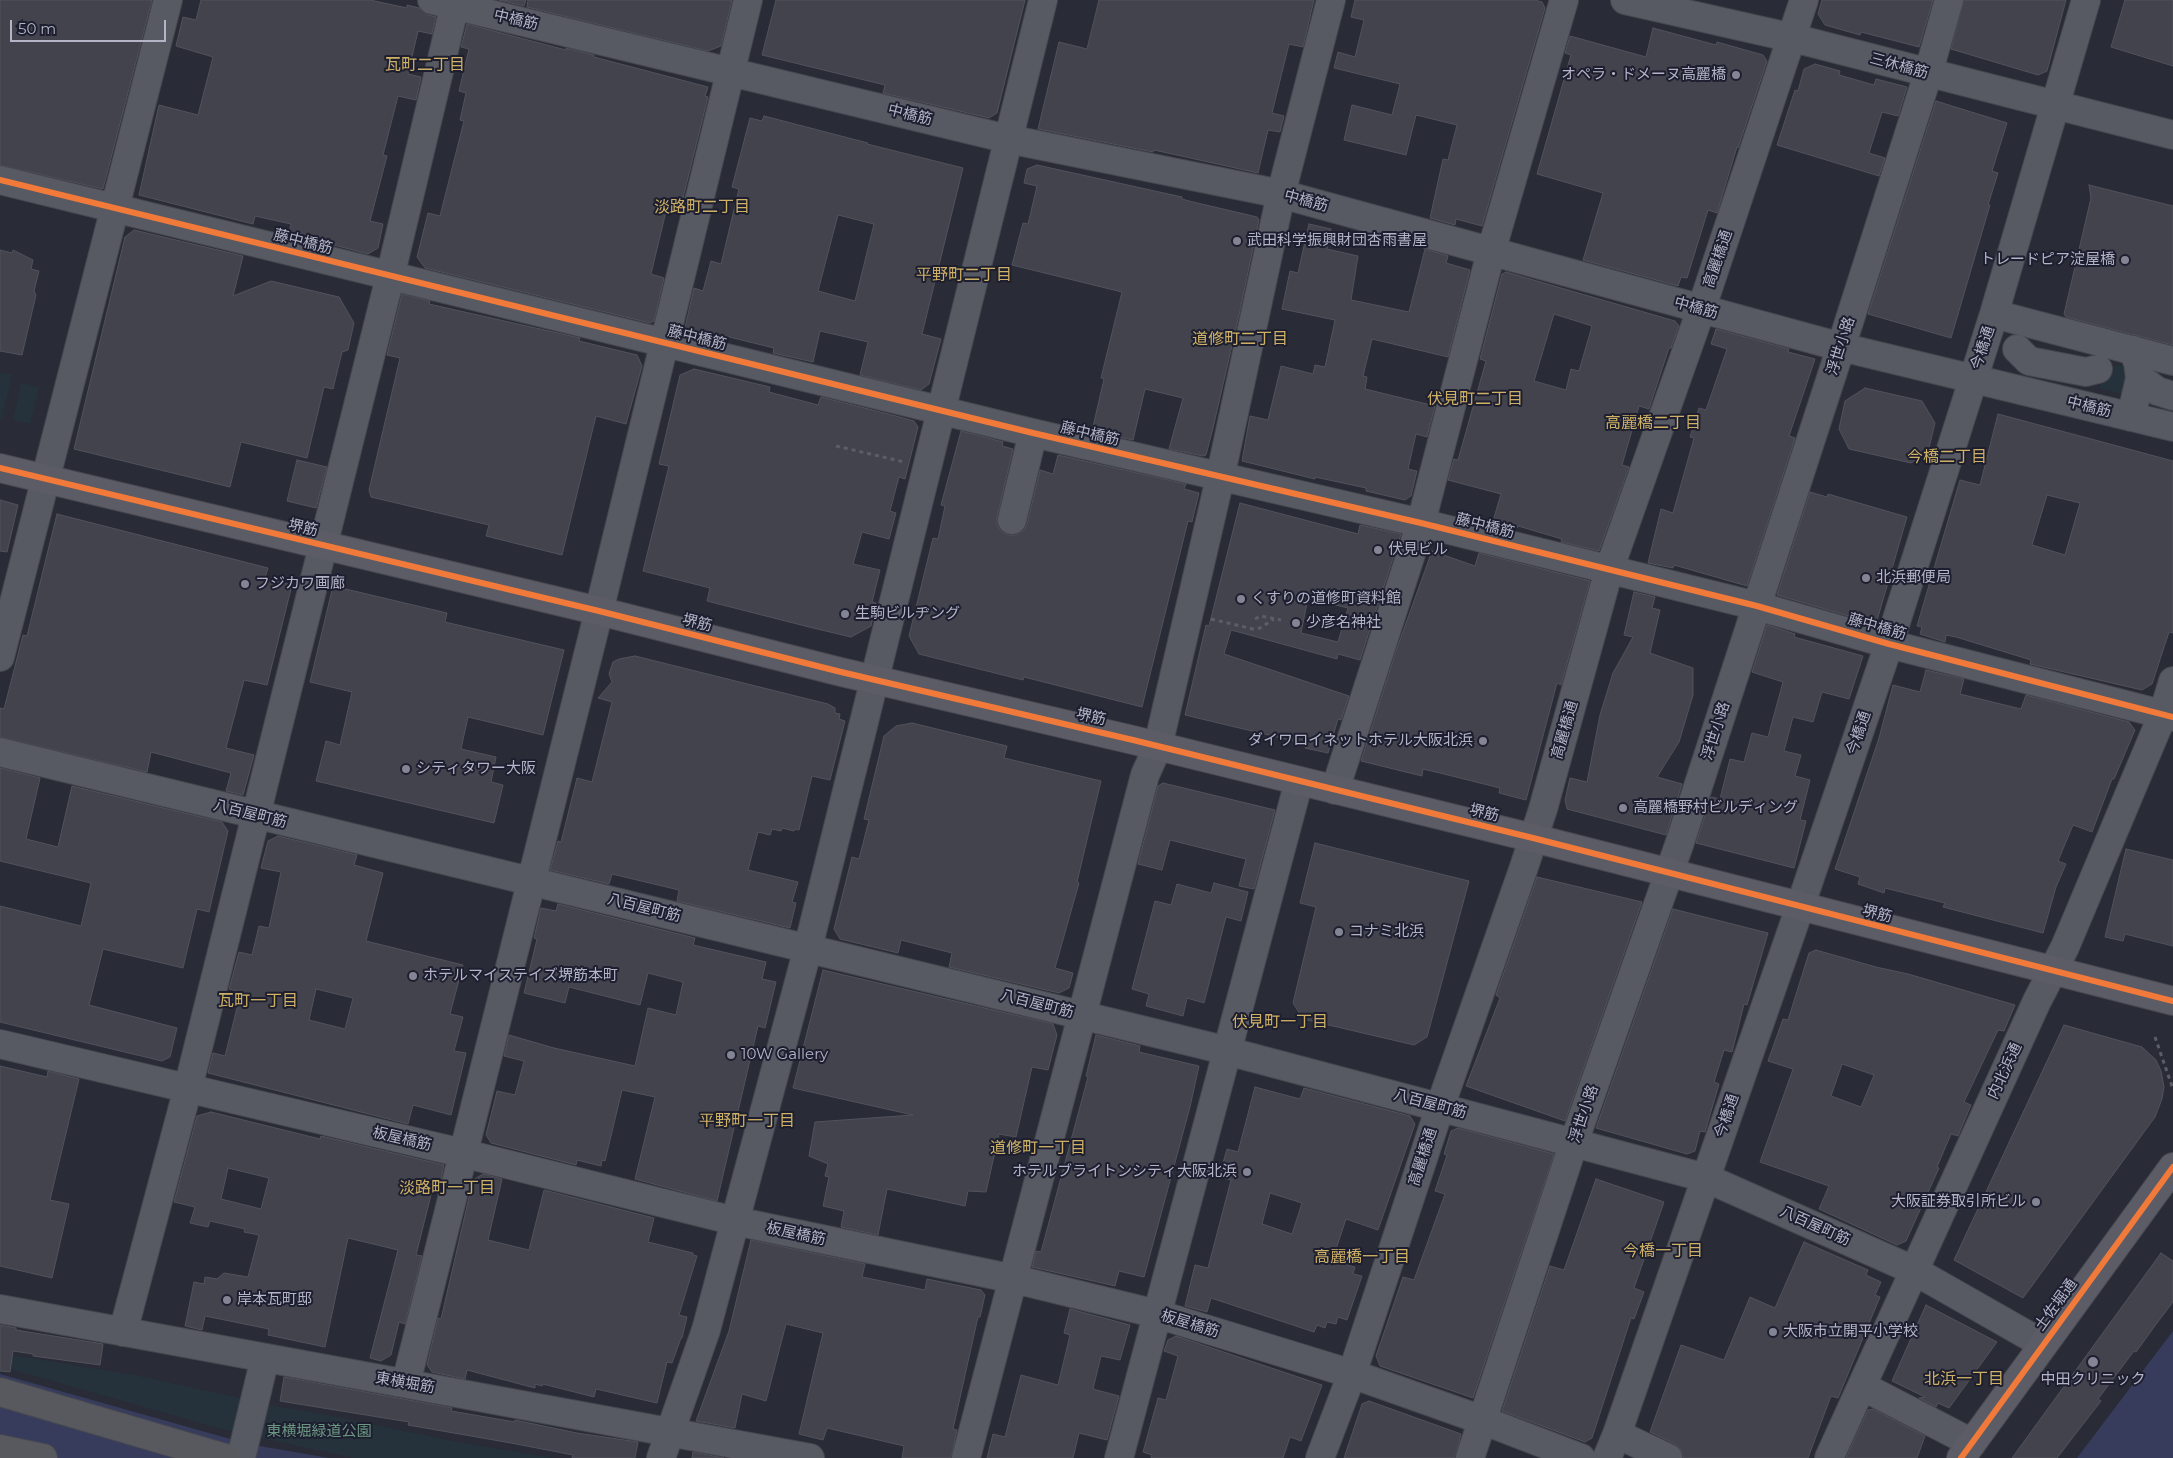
<!DOCTYPE html>
<meta charset="utf-8">
<style>
body{margin:0}
#map{position:relative;width:2173px;height:1458px;overflow:hidden;background:#292b36;font-family:Montserrat,sans-serif}
canvas{display:block}
.scale{position:absolute;left:10px;top:20px;width:156px;height:22px;box-sizing:border-box;border:2px solid #b3b5c7;border-top:0;padding-left:6px;font-size:15px;line-height:18px;white-space:nowrap;color:#b3b5c7;-webkit-text-stroke:4px #1d1f30;paint-order:stroke}
</style>
<div id="map">
<canvas width="2173" height="1458"></canvas>
<div class="scale">50 m</div>
</div>
<script>
const ctx = document.querySelector('canvas').getContext('2d');
ctx.lineJoin = 'round';
function fill(path, color) {
  ctx.fillStyle = color;
  ctx.fill(path, 'evenodd');
}
function toPath(rows) {
  const path = new Path2D();
  for (const r of rows) {
    path.moveTo(r[0], r[1]);
    for (let i = 2; i < r.length; i += 2) path.lineTo(r[i], r[i + 1]);
  }
  return path;
}
function stroke(path, color, width, dash) {
  ctx.strokeStyle = color;
  ctx.lineWidth = width;
  ctx.lineCap = dash ? 'butt' : 'round';
  ctx.setLineDash(dash || []);
  ctx.stroke(path);
}
function write(font, color, halo, rows, align = 'center') {
  ctx.font = font + ' Montserrat,"Noto Sans JP",sans-serif';
  ctx.lineWidth = 4;
  ctx.setLineDash([]);
  ctx.textBaseline = 'middle';
  ctx.strokeStyle = halo;
  ctx.fillStyle = color;
  for (const [text, x, y, turn = 0] of rows) {
    ctx.save();
    ctx.translate(x, y);
    ctx.rotate((+turn || 0) * Math.PI / 180);
    ctx.textAlign = isNaN(turn) ? turn : align;
    if (halo) ctx.strokeText(text, 0, 0);
    ctx.fillText(text, 0, 0);
    ctx.restore();
  }
}
fill(toPath([
 [2117,365,2125,367,2129,396,2099,388,2104,374,2109,367],
 [0,373,12,374,2,418,0,418],
 [21,383,39,387,30,424,13,420],
 [0,1353,139,1376,280,1407,318,1413,462,1443,554,1458,353,1458,225,1430,0,1366]
]), '#26323b');
fill(toPath([
 [2173,1331,2173,1458,2077,1458],
 [0,1374,248,1444,329,1458,0,1458]
]), '#373c5d');
const building = toPath([
 [0,0,152,0,103,189,0,165,0,0],
 [201,0,370,0,407,8,407,5,419,8,428,15,436,17,432,34,418,31,408,74,421,77,416,100,398,96,383,155,387,156,370,221,383,224,378,248,368,254,289,233,291,224,255,216,253,224,139,195,159,105,198,115,213,57,176,46,183,17,196,20,201,0],
 [499,0,526,0,524,6,499,0],
 [528,0,732,0,721,46,708,51,527,7,528,0],
 [776,0,1025,0,997,113,989,118,883,93,885,85,762,55,776,0],
 [1099,0,1314,0,1303,47,1289,44,1272,113,1284,116,1280,132,1268,130,1258,173,1154,150,1153,152,1038,129,1059,42,1087,49,1099,0],
 [1355,0,1535,0,1542,2,1545,8,1482,226,1456,219,1455,225,1430,218,1443,159,1448,160,1457,125,1416,115,1406,155,1344,140,1352,105,1392,115,1400,84,1334,68,1338,52,1355,57,1364,20,1351,17,1355,0],
 [1822,0,1933,0,1919,47,1861,32,1860,35,1825,25,1818,14,1822,0],
 [1964,0,2066,0,2047,71,2038,75,1951,49,1964,0],
 [2125,0,2173,0,2173,66,2111,47,2125,0],
 [467,24,566,50,566,48,594,55,594,57,708,87,705,96,708,97,681,206,668,203,651,274,664,278,654,321,650,323,425,268,417,257,428,213,440,216,464,121,460,120,466,93,459,91,469,49,461,47,467,24],
 [1653,28,1716,45,1717,42,1763,55,1767,61,1738,148,1737,147,1717,213,1708,210,1687,278,1681,277,1678,286,1583,260,1603,193,1537,174,1571,55,1565,53,1570,36,1646,57,1653,28],
 [1815,64,1840,71,1839,75,1874,85,1876,79,1907,87,1898,116,1882,112,1869,153,1885,158,1879,176,1777,145,1795,90,1798,91,1804,69,1815,64],
 [1936,101,2007,123,1992,171,1998,173,1988,205,1990,205,1951,338,1868,314,1936,101],
 [764,116,868,143,867,144,963,168,922,334,941,339,929,384,921,390,860,375,868,342,820,331,813,362,773,353,774,348,725,336,724,341,684,332,694,288,703,291,711,261,721,264,739,189,732,187,750,118,762,121,764,116],
 [838,215,874,224,855,301,818,291,838,215],
 [1037,165,1182,197,1182,199,1189,201,1257,217,1259,220,1239,315,1213,428,1206,455,1203,456,1169,449,1183,398,1145,389,1133,440,1092,431,1104,379,1101,378,1122,292,1012,265,1023,223,1028,224,1037,186,1024,183,1027,169,1037,165],
 [2089,185,2173,206,2173,345,2066,317,2064,314,2091,198,2089,185],
 [1309,224,1331,229,1327,249,1358,256,1351,300,1409,312,1425,249,1448,256,1446,263,1470,270,1448,357,1372,339,1363,376,1367,377,1365,389,1435,406,1427,437,1416,434,1408,469,1417,471,1411,496,1405,500,1366,491,1366,488,1315,477,1315,479,1242,461,1250,416,1268,420,1281,366,1313,374,1315,365,1325,367,1335,320,1282,309,1290,271,1298,273,1309,224],
 [134,230,243,256,233,296,271,281,339,297,354,323,348,350,342,352,333,389,324,387,307,458,241,442,230,487,74,449,125,237,134,230],
 [0,250,12,253,13,250,33,260,31,269,39,271,34,291,36,295,22,355,0,351,0,250],
 [1506,272,1675,321,1679,326,1671,348,1669,348,1649,409,1639,406,1622,465,1629,467,1599,551,1561,542,1562,539,1518,526,1517,528,1493,521,1501,494,1448,480,1454,459,1458,460,1486,361,1480,359,1502,274,1506,272],
 [1554,314,1592,326,1579,371,1571,369,1566,390,1534,381,1554,314],
 [402,294,430,301,429,304,580,338,579,341,637,355,642,366,626,424,596,416,562,555,486,536,489,525,371,497,369,490,400,358,387,355,402,294],
 [1716,329,1789,349,1788,352,1815,359,1789,436,1795,438,1747,586,1674,565,1673,568,1648,563,1661,509,1673,513,1694,438,1690,437,1699,408,1706,410,1727,349,1711,344,1716,329],
 [694,369,770,387,769,392,818,405,821,397,896,416,914,421,918,427,905,479,899,477,890,511,896,513,889,539,862,532,853,564,880,570,872,602,876,603,871,626,851,637,809,627,707,601,710,588,643,571,669,466,659,464,680,375,694,369],
 [1865,388,1922,401,1935,423,1928,452,1911,463,1849,449,1839,429,1845,401,1865,388],
 [1998,414,2173,461,2173,633,2169,632,2152,684,2142,690,2030,664,2031,660,1956,637,1946,635,1945,642,1920,634,1922,627,1917,626,1960,480,1980,485,1998,414],
 [2047,495,2080,503,2065,555,2032,545,2047,495],
 [961,431,1003,442,1002,446,1013,449,997,517,997,525,1002,532,1008,535,1016,535,1024,530,1027,524,1040,470,1053,474,1058,455,1186,484,1184,489,1199,493,1192,522,1188,521,1142,707,1024,677,1023,680,919,654,909,636,933,538,938,539,945,506,941,505,961,431],
 [297,460,327,467,316,508,287,501,297,460],
 [1810,492,1827,497,1828,494,1907,517,1876,624,1777,595,1810,492],
 [0,500,18,505,7,552,0,551,0,500],
 [1240,503,1358,534,1360,525,1401,534,1360,660,1338,654,1337,659,1231,630,1224,654,1349,696,1341,720,1338,719,1328,753,1305,748,1306,744,1185,715,1206,625,1209,626,1240,503],
 [1308,598,1348,608,1338,642,1301,633,1308,598],
 [57,514,268,568,265,578,292,585,267,685,244,680,226,748,254,755,243,795,226,791,231,773,151,752,147,772,0,737,0,708,4,709,23,635,27,636,57,514],
 [1432,551,1475,566,1479,553,1590,581,1561,685,1557,683,1526,800,1499,793,1500,788,1444,774,1423,769,1422,776,1361,761,1397,648,1432,551],
 [333,586,447,613,445,622,564,650,543,735,468,717,461,749,496,757,491,782,503,785,494,823,316,781,326,741,340,745,352,692,310,682,333,586],
 [1634,592,1655,597,1652,608,1660,610,1650,653,1693,668,1693,695,1679,742,1657,777,1682,784,1666,835,1567,809,1565,800,1570,778,1587,782,1600,715,1613,673,1633,637,1624,635,1634,592],
 [1767,625,1795,634,1794,637,1863,656,1849,699,1822,692,1813,722,1793,717,1784,751,1801,755,1795,776,1810,780,1800,820,1806,821,1794,868,1696,843,1711,797,1720,799,1730,759,1744,762,1752,733,1768,737,1783,682,1752,672,1767,625],
 [635,656,828,704,835,708,835,713,840,714,839,719,845,721,830,780,812,776,799,830,795,829,794,831,782,828,781,831,772,829,770,835,758,832,748,870,798,882,792,902,796,903,790,928,677,901,679,890,612,874,609,884,550,870,558,841,561,842,577,778,592,782,612,702,598,698,612,682,609,674,613,662,619,659,635,656],
 [1926,670,1964,679,1960,694,2021,709,2026,695,2129,722,2135,730,2114,779,2112,779,2092,832,2073,825,2058,861,2066,864,2056,887,2043,933,1943,907,1945,903,1885,888,1884,893,1858,884,1860,877,1835,869,1879,738,1893,685,1920,692,1926,670],
 [912,723,1007,746,1004,758,1101,781,1077,882,1079,883,1055,968,1073,973,1069,988,1059,993,949,967,952,953,901,940,898,953,840,939,834,929,852,857,859,859,869,820,864,819,884,736,896,726,912,723],
 [0,768,40,778,26,839,58,847,72,786,222,822,228,831,209,912,197,909,183,968,103,949,89,1005,177,1028,170,1057,162,1061,0,1022,0,906,81,926,91,883,0,861,0,768],
 [1163,783,1275,810,1254,889,1239,886,1246,859,1170,840,1162,870,1138,864,1158,786,1163,783],
 [278,836,357,855,354,865,383,873,366,941,463,965,450,1014,463,1017,454,1051,466,1053,451,1115,413,1105,408,1124,208,1073,213,1053,225,1056,241,992,229,989,239,952,252,955,259,926,269,928,281,872,261,868,268,841,278,836],
 [316,989,353,998,345,1029,309,1020,316,989],
 [1315,843,1469,881,1427,1037,1414,1045,1303,1019,1293,1003,1316,907,1300,903,1315,843],
 [2126,849,2173,860,2173,946,2125,934,2123,941,2105,937,2126,849],
 [1537,877,1642,902,1565,1121,1466,1086,1500,998,1496,995,1537,877],
 [1214,883,1248,892,1241,921,1226,917,1204,1003,1187,998,1183,1016,1146,1006,1149,994,1132,989,1155,901,1171,905,1177,884,1211,893,1214,883],
 [558,904,695,938,693,945,766,962,762,979,776,982,765,1028,758,1026,717,1201,635,1179,655,1097,622,1090,605,1161,602,1160,601,1166,577,1160,576,1165,491,1143,486,1135,497,1091,515,1095,524,1061,504,1056,509,1035,554,1048,635,1066,648,1008,676,1015,683,982,648,973,640,1005,569,987,565,1003,524,993,537,939,534,938,541,908,556,911,558,904],
 [1673,909,1768,933,1747,1005,1744,1004,1732,1052,1724,1050,1714,1082,1719,1084,1705,1132,1700,1131,1695,1151,1687,1154,1596,1128,1673,909],
 [1816,950,1876,967,1908,974,2015,1005,2004,1031,1998,1030,1964,1102,1971,1105,1958,1136,1951,1134,1937,1167,1939,1168,1906,1241,1897,1245,1819,1209,1829,1186,1760,1162,1793,1069,1768,1061,1783,1019,1788,1020,1809,953,1816,950],
 [1842,1064,1874,1075,1861,1107,1831,1096,1842,1064],
 [823,970,1053,1024,1057,1035,1048,1070,1032,1067,1016,1137,999,1134,986,1192,968,1191,965,1206,887,1189,878,1235,841,1227,844,1211,823,1206,829,1177,825,1176,828,1164,809,1156,815,1122,913,1115,793,1088,823,970],
 [2064,1025,2142,1047,2156,1060,2161,1071,2164,1087,2162,1099,2155,1117,2023,1298,1954,1260,2064,1025],
 [1096,1035,1140,1046,1139,1052,1199,1066,1190,1107,1144,1277,1119,1271,1115,1286,1032,1267,1036,1251,1041,1252,1088,1077,1086,1076,1096,1035],
 [0,1066,47,1077,48,1071,79,1079,50,1200,69,1204,52,1278,0,1266,0,1066],
 [1255,1087,1300,1099,1304,1088,1410,1116,1415,1124,1378,1230,1346,1219,1336,1249,1342,1251,1340,1256,1349,1259,1347,1265,1355,1267,1353,1274,1362,1276,1347,1320,1338,1317,1336,1324,1327,1322,1325,1328,1317,1325,1314,1332,1211,1298,1207,1312,1185,1306,1195,1265,1208,1268,1231,1180,1219,1177,1227,1149,1238,1152,1255,1087],
 [1270,1193,1302,1203,1292,1234,1262,1224,1270,1193],
 [211,1112,320,1139,321,1136,444,1165,438,1193,432,1191,416,1255,422,1256,405,1324,399,1322,391,1355,381,1361,370,1358,398,1250,348,1238,325,1347,268,1335,269,1329,205,1316,202,1330,185,1326,194,1282,204,1284,205,1277,217,1279,224,1273,248,1277,259,1235,244,1232,245,1229,210,1221,208,1227,190,1223,195,1207,174,1202,197,1116,211,1112],
 [228,1168,269,1178,261,1209,221,1199,228,1168],
 [1458,1128,1554,1154,1473,1398,1380,1366,1376,1356,1403,1277,1414,1280,1445,1194,1435,1191,1447,1155,1444,1154,1451,1131,1458,1128],
 [483,1174,502,1179,488,1240,529,1250,544,1190,654,1218,648,1242,693,1253,693,1255,697,1256,679,1315,687,1317,682,1338,681,1338,672,1363,667,1362,657,1403,596,1389,594,1397,543,1384,542,1386,535,1384,535,1388,467,1370,465,1379,432,1372,427,1365,438,1318,441,1319,473,1180,483,1174],
 [1596,1179,1664,1202,1634,1288,1644,1292,1634,1319,1631,1318,1592,1438,1585,1442,1502,1411,1550,1266,1564,1270,1596,1179],
 [751,1240,865,1264,862,1277,925,1290,927,1279,981,1290,985,1295,980,1317,978,1317,953,1429,957,1430,951,1458,902,1458,904,1446,827,1428,823,1440,799,1434,823,1333,786,1324,766,1401,742,1394,735,1428,696,1421,729,1331,751,1240],
 [1804,1242,1868,1270,1866,1275,1881,1282,1875,1295,1880,1297,1838,1398,1831,1396,1808,1458,1683,1458,1681,1450,1675,1444,1650,1432,1681,1345,1724,1360,1750,1297,1775,1308,1804,1242],
 [2161,1253,2173,1261,2173,1302,2157,1323,2136,1352,2134,1351,2098,1399,2101,1401,2057,1458,2012,1458,2161,1253],
 [1926,1305,1997,1342,1949,1408,1938,1403,1936,1407,1919,1398,1925,1397,1892,1381,1926,1305],
 [1070,1309,1130,1325,1120,1360,1101,1356,1093,1389,1119,1396,1107,1440,1079,1433,1073,1458,987,1458,993,1434,1005,1437,1021,1375,1058,1385,1070,1335,1064,1333,1070,1309],
 [0,1325,16,1328,16,1330,103,1344,100,1365,33,1356,33,1354,13,1351,10,1372,0,1371,0,1325],
 [1176,1336,1322,1385,1301,1441,1290,1437,1283,1458,1151,1458,1152,1455,1143,1452,1158,1398,1166,1400,1178,1356,1164,1351,1168,1340,1176,1336],
 [284,1377,452,1408,451,1411,515,1422,515,1420,577,1433,638,1442,635,1458,572,1458,573,1455,511,1443,408,1425,409,1422,280,1401,284,1377],
 [1369,1401,1461,1434,1455,1458,1344,1458,1362,1404,1369,1401],
 [1873,1409,1925,1436,1917,1458,1846,1458,1868,1410,1873,1409],
 [693,1452,724,1458,692,1458,693,1452]
]);
fill(building, '#42434c');
stroke(building, '#51525d', 1);
const minor = toPath([
 [432,0,1008,139,1281,194,1841,347,2173,427],
 [1625,0,1793,38,2173,135],
 [0,180,1033,433,1421,523,1757,606,1889,644,2173,717],
 [1994,314,2173,361],
 [2017,349,2029,361,2086,372,2098,369],
 [2140,378,2157,391,2173,396],
 [2131,417,2140,378,2138,363,2133,350],
 [1012,520,1033,433],
 [0,657,168,0],
 [0,752,1212,1047,1706,1178,1913,1270,2043,1344],
 [1335,790,1421,523,1491,252,1564,0],
 [0,1044,462,1153,735,1221,1014,1279,1157,1314,1352,1374,1482,1420,1581,1458],
 [0,1309,810,1458],
 [123,1332,188,1088,390,277,456,0],
 [406,1383,599,611,748,0],
 [1862,1386,1972,1443],
 [1617,1434,1668,1458],
 [241,1458,265,1358],
 [661,1458,706,1330,808,948,1043,0],
 [966,1458,1145,775,1158,746,1220,478,1281,194,1331,0],
 [1119,1458,1299,781],
 [1320,1458,1352,1374,1440,1107,1524,867,1543,809,1609,570,1701,310,1804,0],
 [1470,1458,1574,1142,1679,845,1841,347,1928,74,1949,0],
 [1607,1458,1617,1434,1800,907,1889,644,1994,314,2086,0],
 [1829,1458,2037,1001,2065,947,2163,714,2173,681]
]);
const major = toPath([
 [0,468,599,611,841,672,1133,740,1533,838,2173,1001],
 [1961,1458,2173,1167]
]);
const highway = toPath([
 [0,1392,225,1458],
 [0,1449,43,1458]
]);
stroke(minor, '#45474f', 30);
stroke(major, '#474852', 30);
stroke(highway, '#464751', 30);
stroke(toPath([
 [836,446,904,462],
 [1211,619,1253,629,1260,628,1274,619],
 [1255,619,1261,616,1281,620],
 [2155,1037,2173,1089]
]), '#5c5e67', 3, [4, 4]);
stroke(minor, '#585a63', 28);
stroke(major, '#5b5c65', 28);
stroke(highway, '#58595e', 28);
stroke(toPath([
 [0,180,1033,433,1421,523,1757,606,1889,644,2173,717],
 [0,468,599,611,841,672,1133,740,1533,838,2173,1001],
 [1961,1458,2173,1167]
]), '#f17a3a', 6);
for (const [x, y, r, color] of [
 [1736,75,5,"#838594"],
 [1237,241,5,"#838594"],
 [2125,260,5,"#838594"],
 [1378,550,5,"#838594"],
 [1866,578,5,"#838594"],
 [245,584,5,"#838594"],
 [1241,599,5,"#838594"],
 [845,614,5,"#838594"],
 [1296,623,5,"#838594"],
 [1483,741,5,"#838594"],
 [406,769,5,"#838594"],
 [1623,808,5,"#838594"],
 [1339,932,5,"#838594"],
 [413,976,5,"#838594"],
 [731,1055,5,"#838594"],
 [1247,1172,5,"#838594"],
 [2036,1202,5,"#838594"],
 [227,1300,5,"#838594"],
 [1773,1332,5,"#838594"],
 [2093,1362,6,"#838594"]
]) {
  const dot = new Path2D();
  dot.arc(x, y, r, 0, 2 * Math.PI);
  ctx.fillStyle = color;
  ctx.fill(dot);
  stroke(dot, '#1d1f30', 2);
}
write('15px', '#b3b5c7', '#1d1f30', [
 ["中橋筋",516,20,13],
 ["三休橋筋",1899,66,15],
 ["中橋筋",910,115,14],
 ["中橋筋",1306,201,15],
 ["藤中橋筋",303,242,14],
 ["高麗橋通",1718,259,-71],
 ["中橋筋",1696,308,15],
 ["藤中橋筋",697,338,14],
 ["浮世小路",1841,346,-72],
 ["今橋通",1983,348,-72],
 ["中橋筋",2089,407,14],
 ["藤中橋筋",1090,434,13],
 ["藤中橋筋",1485,526,14],
 ["堺筋",303,528,13],
 ["堺筋",697,623,14],
 ["藤中橋筋",1877,627,16],
 ["堺筋",1091,717,13],
 ["高麗橋通",1565,730,-74],
 ["浮世小路",1716,731,-72],
 ["今橋通",1859,733,-71],
 ["堺筋",1484,813,14],
 ["八百屋町筋",250,814,14],
 ["八百屋町筋",644,908,14],
 ["堺筋",1877,914,14],
 ["八百屋町筋",1037,1004,14],
 ["内北浜通",2005,1071,-65],
 ["八百屋町筋",1430,1104,15],
 ["浮世小路",1584,1114,-71],
 ["今橋通",1727,1116,-71],
 ["板屋橋筋",402,1139,13],
 ["高麗橋通",1423,1157,-72],
 ["八百屋町筋",1815,1226,24],
 ["板屋橋筋",796,1234,12],
 ["土佐堀通",2056,1305,-54],
 ["板屋橋筋",1190,1324,17],
 ["東横堀筋",405,1383,10]
]);
write('15px', '#b3b5c7', '#1d1f30', [
 ["オペラ・ドメーヌ高麗橋",1726,75,"right"],
 ["武田科学振興財団杏雨書屋",1247,241],
 ["トレードピア淀屋橋",2115,260,"right"],
 ["伏見ビル",1388,550],
 ["北浜郵便局",1876,578],
 ["フジカワ画廊",255,584],
 ["くすりの道修町資料館",1251,599],
 ["生駒ビルヂング",855,614],
 ["少彦名神社",1306,623],
 ["ダイワロイネットホテル大阪北浜",1473,741,"right"],
 ["シティタワー大阪",416,769],
 ["高麗橋野村ビルディング",1633,808],
 ["コナミ北浜",1349,932],
 ["ホテルマイステイズ堺筋本町",423,976],
 ["10W Gallery",741,1055],
 ["ホテルブライトンシティ大阪北浜",1237,1172,"right"],
 ["大阪証券取引所ビル",2026,1202,"right"],
 ["岸本瓦町邸",237,1300],
 ["大阪市立開平小学校",1783,1332],
 ["中田クリニック",2093,1380,"center"]
], 'left');
write('15px', '#6b9681', '#1d1f30', [
 ["東横堀緑道公園",319,1432]
]);
write('16px', '#cfb165', '#1d1f30', [
 ["瓦町二丁目",425,65],
 ["淡路町二丁目",702,207],
 ["平野町二丁目",964,275],
 ["道修町二丁目",1240,339],
 ["伏見町二丁目",1475,399],
 ["高麗橋二丁目",1653,423],
 ["今橋二丁目",1947,457],
 ["瓦町一丁目",258,1001],
 ["伏見町一丁目",1280,1022],
 ["平野町一丁目",747,1121],
 ["道修町一丁目",1038,1148],
 ["淡路町一丁目",447,1188],
 ["今橋一丁目",1663,1251],
 ["高麗橋一丁目",1362,1257],
 ["北浜一丁目",1964,1379]
]);
</script>
